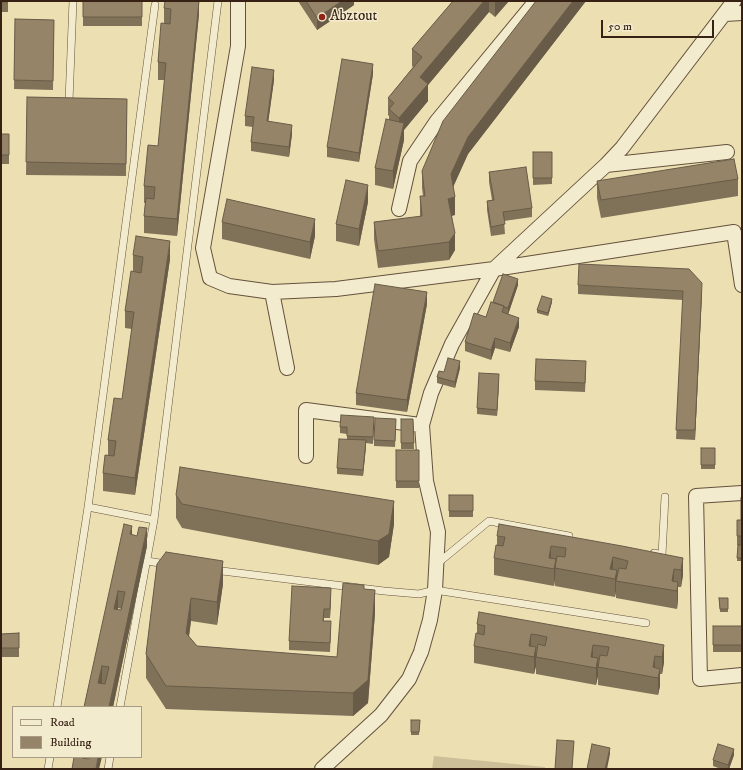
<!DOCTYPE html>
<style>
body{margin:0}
#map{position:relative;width:743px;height:770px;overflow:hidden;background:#ece0b3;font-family:"IM FELL DW Pica",serif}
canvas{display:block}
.frame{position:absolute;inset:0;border:2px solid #372115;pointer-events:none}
.legend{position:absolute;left:12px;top:706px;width:130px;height:52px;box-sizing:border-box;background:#f3ebce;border:1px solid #a89a84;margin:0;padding:5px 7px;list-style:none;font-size:12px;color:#372115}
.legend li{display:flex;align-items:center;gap:8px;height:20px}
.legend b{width:20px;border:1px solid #a89a84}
.scale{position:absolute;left:601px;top:20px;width:113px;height:18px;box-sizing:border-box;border:2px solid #372115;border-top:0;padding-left:5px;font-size:12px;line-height:14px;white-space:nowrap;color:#372115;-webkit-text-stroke:3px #f3ebce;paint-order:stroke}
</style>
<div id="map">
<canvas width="743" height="770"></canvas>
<div class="frame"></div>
<ul class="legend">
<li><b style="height:5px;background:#f3ebce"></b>Road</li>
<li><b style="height:11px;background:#958467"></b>Building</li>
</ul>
<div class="scale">50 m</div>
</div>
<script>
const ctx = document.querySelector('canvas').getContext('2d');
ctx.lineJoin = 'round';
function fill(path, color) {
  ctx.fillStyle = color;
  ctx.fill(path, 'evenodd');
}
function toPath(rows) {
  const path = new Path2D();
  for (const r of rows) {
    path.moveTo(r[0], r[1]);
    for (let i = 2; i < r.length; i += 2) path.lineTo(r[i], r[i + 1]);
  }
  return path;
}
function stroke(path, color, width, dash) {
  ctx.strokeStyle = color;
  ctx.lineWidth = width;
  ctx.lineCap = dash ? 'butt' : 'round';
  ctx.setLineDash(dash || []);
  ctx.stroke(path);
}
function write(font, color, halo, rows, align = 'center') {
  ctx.font = font + ' "IM FELL DW Pica",serif';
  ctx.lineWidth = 3;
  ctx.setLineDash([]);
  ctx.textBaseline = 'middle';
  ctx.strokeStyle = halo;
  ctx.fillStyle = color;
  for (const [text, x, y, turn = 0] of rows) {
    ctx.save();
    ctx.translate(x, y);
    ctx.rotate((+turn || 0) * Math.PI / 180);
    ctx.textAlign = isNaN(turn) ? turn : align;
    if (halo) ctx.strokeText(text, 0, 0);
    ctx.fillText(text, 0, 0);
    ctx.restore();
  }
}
fill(toPath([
 [434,756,545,767,545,769,432,769]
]), '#cdc098');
const lane = toPath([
 [155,5,88,507,154,520,218,1],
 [69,101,73,1],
 [654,553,662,555,665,497],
 [147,561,166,564],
 [438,563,489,521,569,536],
 [214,570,384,591,419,594,435,590,646,623],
 [57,707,88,507],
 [120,707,154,520],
 [48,769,50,757],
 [108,769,110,757]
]);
const street = toPath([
 [238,1,238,46,203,248,210,278,229,286,272,292,336,289,494,269,734,232,742,285],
 [725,14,742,13],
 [606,165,727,152],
 [399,209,410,161,437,121,536,1],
 [272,292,287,368],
 [306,456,306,410,420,425],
 [742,493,696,496,700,679,742,675],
 [322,769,381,715,409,679,421,652,430,620,435,590,438,532,426,481,422,425,431,393,452,344,494,269,606,165,622,148,734,1]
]);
stroke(lane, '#64513c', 8);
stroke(street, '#64513c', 16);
stroke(lane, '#f3ebce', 7);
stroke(street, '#f3ebce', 14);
fill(toPath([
 [1,1,8,1,8,12,1,12],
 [83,1,142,1,142,26,83,26],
 [199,1,199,14,177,236,144,233,144,216,145,203,144,203,144,186,158,146,165,80,158,80,158,62,164,23,164,8],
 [298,1,354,1,354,5,317,30],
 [453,1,509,1,495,17,489,12,428,85,428,101,404,130,404,140,393,189,375,185,375,168,389,119,389,116,388,115,388,98,413,67,412,66,412,49],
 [536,1,586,1,468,154,453,186,455,215,452,216,455,250,449,260,378,268,374,239,374,222,420,217,420,196,423,196,422,188,422,171],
 [15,19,54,20,53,90,14,89],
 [373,74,359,162,327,157,327,147],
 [274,80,268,122,292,134,289,157,251,151,251,142,253,127,245,126,245,116],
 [27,97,127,99,126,176,26,175],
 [1,134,9,134,9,164,1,164],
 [533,152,552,152,552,184,533,185],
 [489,172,532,208,532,217,504,221,505,234,491,236,487,210,487,201,492,200,489,182],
 [738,179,738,196,601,218,597,198,597,181],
 [368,202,359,246,336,241,336,224],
 [222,222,315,236,310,259,222,239],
 [133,255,170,259,135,495,103,491,103,473,108,455,108,440,122,399,132,329,125,328,125,311,133,272],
 [518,285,508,314,519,327,510,352,495,348,491,360,465,351,465,342,486,317,493,302],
 [578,285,702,292,695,440,676,439,683,300,578,294],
 [552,302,548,316,537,313,537,310],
 [427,304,407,412,356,405,356,393],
 [460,368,455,388,437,383,437,377,444,372],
 [586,371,585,392,535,390,535,381],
 [499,381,497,416,477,414,477,408],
 [401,419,413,419,414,449,401,449],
 [374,423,373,444,366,443,363,476,337,474,337,468,347,439,347,434,340,433,340,427],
 [396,426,395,447,374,446,374,440],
 [701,448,715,448,715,469,701,469],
 [396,450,419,450,419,488,396,488],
 [176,495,394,524,389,557,378,565,182,528,176,518],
 [449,495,473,495,473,517,449,517],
 [742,498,742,561,737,561,738,545,737,545,737,520,741,520],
 [132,535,147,546,113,707,84,707],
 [118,608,122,609,121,610,117,610],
 [497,536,683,558,683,575,681,587,678,587,678,599,677,609,616,598,616,591,615,597,555,586,555,579,554,586,494,575,494,558,497,545],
 [157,564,223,584,217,625,191,621,189,637,197,646,337,657,364,590,375,613,368,703,353,716,166,709,146,678,146,654],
 [331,598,330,618,324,618,324,621,331,630,330,652,289,650,289,641],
 [719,598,728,598,728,612,720,612],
 [477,624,664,645,664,662,662,674,660,674,660,686,658,695,598,685,598,676,596,685,536,674,536,666,534,674,474,663,474,646,477,634],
 [713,626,742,626,742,652,713,652],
 [19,633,19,657,1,657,1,634],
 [420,720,419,735,411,735,411,732],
 [734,755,729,769,721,769,713,766,713,760]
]), '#807259');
fill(toPath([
 [199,1,199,14,177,236,177,219],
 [342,1,354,1,354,5,317,30,317,18],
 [484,1,489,1,489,12,428,85,428,101,404,130,404,140,393,189,393,171,399,135,399,118,420,77],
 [495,1,509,1,495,17],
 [573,1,586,1,468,154,451,192,451,174,468,137],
 [373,64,373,74,359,162,359,153],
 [274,70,274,80,267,131,267,121],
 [292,125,292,134,289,157,289,147],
 [368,185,368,202,359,246,359,229],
 [455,197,455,215,448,216,448,199],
 [315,219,315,236,310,259,310,242],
 [455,233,455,250,449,260,449,242],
 [170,241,170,259,135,495,135,478],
 [518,279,518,285,508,315,508,308],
 [702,283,702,292,695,440,695,430],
 [427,292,427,304,407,412,407,400],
 [552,299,552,302,548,316,548,313],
 [519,318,519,327,510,352,510,343],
 [495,338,495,348,491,360,491,350],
 [460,361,460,368,455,388,455,382],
 [499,374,499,381,497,416,497,410],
 [366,440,366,447,363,476,363,470],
 [394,501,394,524,389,557,378,565,378,541],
 [132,526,132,543,130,534],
 [147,528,147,546,113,707,109,707],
 [551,546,551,563,549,558],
 [613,557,613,574,610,569],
 [683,558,683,575,681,587,681,570],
 [556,559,555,579,554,586,554,569],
 [223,561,223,584,217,625,217,602],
 [674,569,674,586,672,581],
 [617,570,617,581,616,581,616,591,615,597,615,579],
 [678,582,678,599,677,609,677,591],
 [331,588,331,598,330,618,330,609],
 [375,590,375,613,368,703,353,716,353,693],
 [118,591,118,608,114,626,114,609],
 [191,598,191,621,186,656,186,633],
 [531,634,531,651,529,646],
 [593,645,593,662,591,657],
 [664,645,664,662,662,674,662,657],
 [536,647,536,666,534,674,534,657],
 [655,656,655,673,653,667],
 [598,658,598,676,596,685,596,668],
 [102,666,102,683,98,700,98,683],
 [660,669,660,686,658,695,658,678],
 [610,748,610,754,607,769,605,769],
 [734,749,734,755,729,769,728,769,728,765],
 [98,757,102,757,99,769,96,769]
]), '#685c48');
const building = toPath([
 [1,1,8,1,8,2,1,2,1,1],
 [83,1,142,1,142,17,83,17,83,1],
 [165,1,199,1,177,219,144,216,146,198,154,199,155,187,144,186,148,145,158,146,166,63,158,62,161,23,170,24,171,9,164,8,165,1],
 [306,1,342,1,317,18,306,1],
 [453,1,484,1,420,77,428,84,399,118,389,109,394,103,388,98,422,57,412,49,453,1],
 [536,1,573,1,468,137,451,174,455,197,448,199,455,233,449,242,378,251,374,222,422,216,420,196,425,196,422,171,443,121,536,1],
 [15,19,54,20,53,81,14,80,15,19],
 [342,59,373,64,359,153,327,147,342,59],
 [252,67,274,70,267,121,292,125,289,147,251,142,254,117,245,116,252,67],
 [27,97,127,99,126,164,26,162,27,97],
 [386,119,404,123,393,171,375,168,386,119],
 [1,134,9,134,9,155,1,155,1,134],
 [533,152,552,152,552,178,533,178,533,152],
 [734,159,738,179,601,200,597,181,734,159],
 [526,167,532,208,503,212,505,224,491,227,487,201,494,200,489,172,526,167],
 [346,180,368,185,359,229,336,224,346,180],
 [227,199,315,219,310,242,222,222,227,199],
 [136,236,170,241,135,478,103,473,105,455,114,456,116,441,108,440,114,398,122,399,134,312,125,311,131,271,141,273,143,257,133,255,136,236],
 [579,264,689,269,702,283,695,430,676,430,683,291,578,285,579,264],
 [503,274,518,279,508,308,504,307,504,306,493,302,503,274],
 [375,284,427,292,407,400,356,393,375,284],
 [542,296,552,299,548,313,537,310,542,296],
 [491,302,504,306,502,312,519,318,510,343,495,338,491,350,465,342,474,313,486,317,491,302],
 [448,358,460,361,455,382,437,377,439,371,444,372,448,358],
 [536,359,586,361,585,383,535,381,536,359],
 [479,373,499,374,497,410,477,408,479,373],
 [341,415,374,417,373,437,347,436,347,427,340,427,341,415],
 [375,418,396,419,395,441,374,440,375,418],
 [401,419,413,419,414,443,401,443,401,419],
 [339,439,366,440,363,470,337,468,339,439],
 [701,448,715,448,715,465,701,465,701,448],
 [396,450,419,450,419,481,396,481,396,450],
 [180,467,394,501,389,534,378,541,182,504,176,495,180,467],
 [449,495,473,495,473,511,449,511,449,495],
 [741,498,742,498,742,536,737,536,737,520,741,520,741,498],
 [124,524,132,526,130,534,137,536,139,527,147,528,109,707,84,707,124,524],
 [118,591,125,592,121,610,114,609,118,591],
 [102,666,109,667,105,684,98,683,102,666],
 [499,524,622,546,683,558,681,570,674,569,672,581,678,582,677,591,616,581,619,568,626,569,628,561,613,557,610,569,617,570,615,579,555,568,557,556,565,557,566,548,558,547,551,546,549,558,556,559,554,569,494,558,496,545,503,546,505,537,497,536,499,524],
 [738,545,742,545,742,558,737,558,738,545],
 [166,552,223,561,217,602,191,598,186,633,197,646,337,657,343,583,364,585,364,589,375,590,368,680,353,693,166,686,146,654,157,564,166,552],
 [292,586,331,588,330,609,324,609,323,621,331,621,330,643,289,641,292,586],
 [719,598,728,598,728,609,720,609,719,598],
 [479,612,664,645,662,657,655,656,653,667,660,669,658,678,598,667,600,655,607,656,609,647,593,645,591,657,598,658,596,668,536,657,538,644,545,646,547,637,538,635,531,634,529,646,536,647,534,657,474,646,476,633,484,635,485,626,477,624,479,612],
 [713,626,742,626,742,645,713,645,713,626],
 [19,633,19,648,1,648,1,634,19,633],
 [411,720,420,720,419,732,411,732,411,720],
 [557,740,574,741,572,769,555,769,557,740],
 [592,744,610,748,605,769,587,769,592,744],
 [718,744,734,749,728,765,713,760,718,744],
 [74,757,83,757,82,758,89,759,90,757,98,757,96,769,72,769,74,757]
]);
fill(building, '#958467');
stroke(building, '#685c48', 1);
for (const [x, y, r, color] of [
 [322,17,4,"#8f2418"]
]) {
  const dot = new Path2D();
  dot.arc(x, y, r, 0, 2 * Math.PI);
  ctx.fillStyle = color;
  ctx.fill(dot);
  stroke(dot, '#f3ebce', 1.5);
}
write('15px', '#372115', '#f3ebce', [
 ["Abztout",330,17]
], 'left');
</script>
